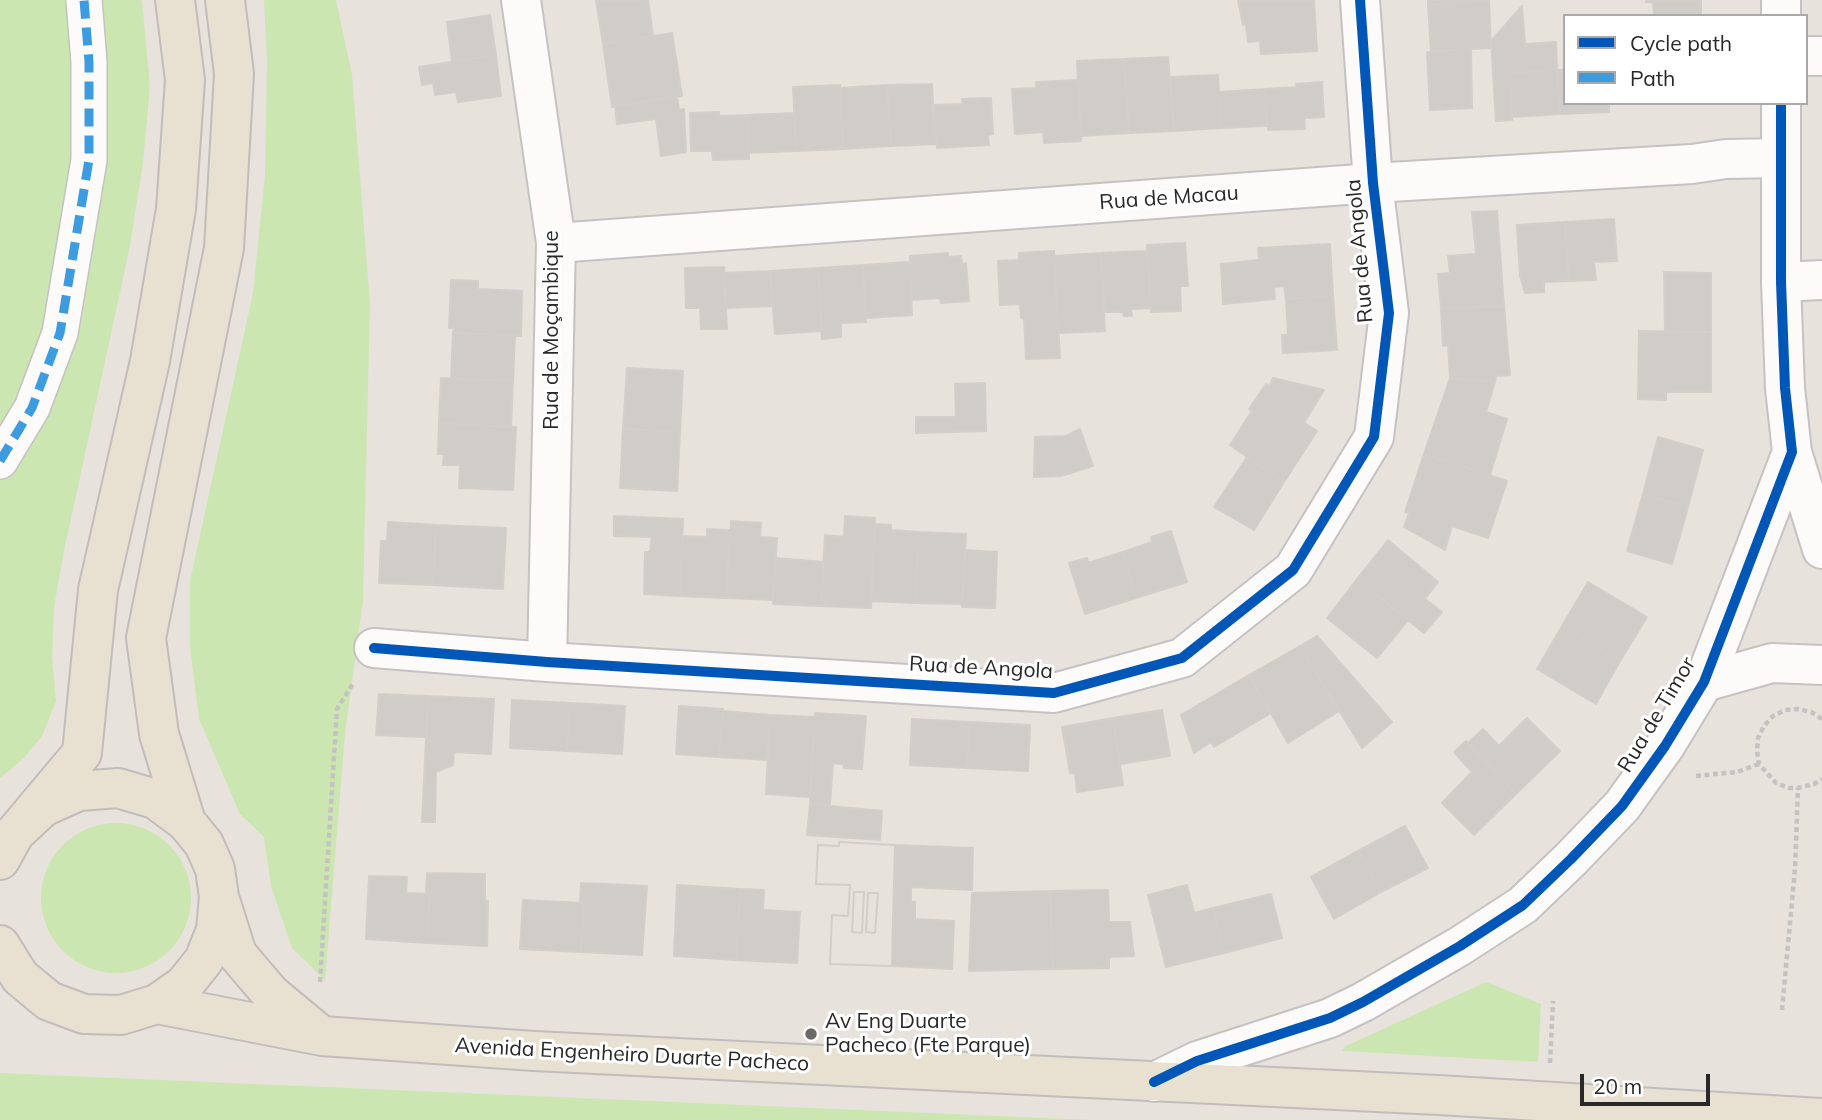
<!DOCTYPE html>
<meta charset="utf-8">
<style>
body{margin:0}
#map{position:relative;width:1822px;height:1120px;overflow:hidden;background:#e8e2dd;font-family:Mulish,sans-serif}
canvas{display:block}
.legend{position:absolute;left:1563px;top:14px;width:245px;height:91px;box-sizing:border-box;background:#fff;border:2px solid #a9a9a9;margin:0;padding:9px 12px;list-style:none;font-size:21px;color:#282828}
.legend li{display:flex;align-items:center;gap:14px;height:35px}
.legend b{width:35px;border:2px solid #a9a9a9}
.scale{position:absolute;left:1580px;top:1074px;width:130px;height:32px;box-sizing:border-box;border:4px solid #282828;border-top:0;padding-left:9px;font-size:21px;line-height:24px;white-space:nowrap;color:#282828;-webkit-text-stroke:5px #fff;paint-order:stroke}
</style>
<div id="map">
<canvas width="1822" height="1120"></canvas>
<ul class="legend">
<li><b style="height:9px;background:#0057b8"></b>Cycle path</li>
<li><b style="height:9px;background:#3d9ce0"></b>Path</li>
</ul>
<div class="scale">20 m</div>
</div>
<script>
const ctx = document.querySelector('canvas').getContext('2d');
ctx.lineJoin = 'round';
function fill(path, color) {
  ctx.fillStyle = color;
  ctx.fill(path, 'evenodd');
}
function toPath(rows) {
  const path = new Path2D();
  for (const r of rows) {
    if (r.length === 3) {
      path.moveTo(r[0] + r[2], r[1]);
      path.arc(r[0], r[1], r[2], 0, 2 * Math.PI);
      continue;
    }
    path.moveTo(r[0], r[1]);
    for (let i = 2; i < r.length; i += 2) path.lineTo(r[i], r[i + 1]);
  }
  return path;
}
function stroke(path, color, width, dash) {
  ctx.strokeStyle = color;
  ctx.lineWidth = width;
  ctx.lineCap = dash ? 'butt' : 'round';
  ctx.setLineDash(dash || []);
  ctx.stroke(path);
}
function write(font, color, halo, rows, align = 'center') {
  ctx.font = font + ' Mulish,sans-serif';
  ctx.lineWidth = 6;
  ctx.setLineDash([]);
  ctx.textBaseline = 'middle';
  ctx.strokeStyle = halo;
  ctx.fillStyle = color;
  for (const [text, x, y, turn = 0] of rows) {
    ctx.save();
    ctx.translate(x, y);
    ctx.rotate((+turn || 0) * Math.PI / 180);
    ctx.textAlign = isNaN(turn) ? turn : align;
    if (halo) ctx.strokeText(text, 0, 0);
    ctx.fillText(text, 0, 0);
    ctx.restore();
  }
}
fill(toPath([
 [0,0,142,0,150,86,143,163,130,246,64,551,54,607,52,658,56,701,42,736,23,759,0,778],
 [264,0,336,0,352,75,370,304,363,600,345,734,325,980,292,948,271,886,264,837,240,814,199,719,190,647,190,581,253,293,265,175,267,62],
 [116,898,75],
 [1486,982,1541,1004,1538,1062,1342,1051,1346,1046],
 [0,1073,1091,1120,0,1120]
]), '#cbe6b1');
const building = toPath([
 [596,0,648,0,653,36,603,44,596,0],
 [1238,0,1314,0,1317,51,1261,54,1260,41,1248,42,1246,25,1243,25,1238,0],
 [1428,0,1487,0,1487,1,1428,5,1428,0],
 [1646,0,1701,0,1701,16,1654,16,1653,2,1646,2,1646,0],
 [1489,1,1491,48,1431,51,1428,5,1489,1],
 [1522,6,1525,44,1556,42,1557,70,1510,73,1512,120,1496,121,1491,41,1522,6],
 [490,15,496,55,452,62,447,22,490,15],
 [672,33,682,96,612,107,603,44,672,33],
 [1471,49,1472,108,1430,110,1427,52,1471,49],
 [496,55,501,96,458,102,456,92,435,95,433,83,422,85,419,67,496,55],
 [1168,57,1174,131,1129,133,1124,59,1168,57],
 [1124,59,1129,133,1081,136,1077,61,1124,59],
 [1557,70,1560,114,1512,117,1510,73,1557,70],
 [1557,70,1565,70,1565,103,1609,103,1609,112,1560,114,1557,70],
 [1218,75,1221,128,1174,131,1170,77,1218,75],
 [1078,80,1081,141,1044,143,1043,132,1015,134,1012,89,1036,88,1036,82,1078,80],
 [1322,82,1324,117,1304,118,1305,129,1268,130,1265,89,1297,87,1296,84,1322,82],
 [932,84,935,144,891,146,887,85,932,84],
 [840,85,843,149,796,151,793,87,840,85],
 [887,85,891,146,843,149,840,88,887,85],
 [1265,89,1266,126,1221,128,1219,92,1265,89],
 [677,96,679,110,684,109,686,152,661,156,656,119,617,124,615,106,677,96],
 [991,98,993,134,988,135,989,145,937,148,933,105,963,104,962,99,991,98],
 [719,112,719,116,747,115,749,159,713,160,712,151,691,151,690,113,719,112],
 [794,113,796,151,749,153,747,115,794,113],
 [1497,211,1504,306,1441,308,1438,274,1450,273,1448,256,1476,254,1472,212,1497,211],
 [1614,219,1617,261,1594,262,1596,280,1569,281,1565,222,1614,219],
 [1565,222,1569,281,1544,282,1544,292,1525,293,1520,276,1517,225,1565,222],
 [1185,243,1188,286,1180,286,1181,311,1151,312,1147,245,1185,243],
 [1330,244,1333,296,1286,299,1284,286,1274,287,1275,299,1223,304,1221,264,1259,260,1258,248,1330,244],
 [1054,251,1060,358,1026,359,1024,319,1021,318,1020,304,1000,305,998,261,1019,260,1019,253,1054,251],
 [1148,251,1151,308,1131,309,1132,316,1124,316,1123,312,1105,312,1101,253,1148,251],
 [948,253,948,257,961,256,962,264,966,263,969,301,941,303,940,298,911,300,910,256,948,253],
 [1101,253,1105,331,1058,333,1054,256,1101,253],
 [910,262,912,315,866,318,863,265,910,262],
 [863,265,866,322,841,323,841,337,822,339,818,268,863,265],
 [724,267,727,329,701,329,700,308,686,308,685,268,724,267],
 [818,268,822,331,775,334,770,271,818,268],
 [770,271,773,306,726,308,723,273,770,271],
 [1664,272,1711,273,1711,332,1665,332,1664,272],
 [451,280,478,281,478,289,522,291,521,336,453,333,454,328,449,328,451,280],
 [1333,296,1337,350,1283,353,1282,335,1288,335,1286,299,1333,296],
 [1504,306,1510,375,1496,376,1495,382,1450,378,1448,345,1443,346,1441,308,1504,306],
 [1639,331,1711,332,1711,392,1666,392,1666,400,1638,399,1639,331],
 [453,333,515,335,513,381,451,379,453,333],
 [627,368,683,371,680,432,623,429,627,368],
 [441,378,513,381,511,427,439,423,441,378],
 [1273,378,1324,390,1304,423,1317,431,1284,482,1230,445,1252,411,1249,409,1266,384,1270,386,1273,378],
 [1450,378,1495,382,1486,412,1507,419,1490,475,1424,454,1450,378],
 [985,383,986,431,916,433,916,417,956,417,955,384,985,383],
 [439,423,516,427,513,490,459,488,460,465,443,465,444,454,438,454,439,423],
 [623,429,680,432,677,491,620,488,623,429],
 [1080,429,1093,466,1061,476,1034,477,1035,437,1066,436,1080,429],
 [1658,437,1703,450,1688,507,1643,494,1658,437],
 [1424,454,1507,481,1488,538,1452,526,1445,550,1404,527,1409,513,1405,512,1424,454],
 [1247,457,1284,482,1254,530,1214,507,1247,457],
 [1643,494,1688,507,1672,564,1627,551,1643,494],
 [614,516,683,519,680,596,644,594,645,552,650,552,652,537,614,536,614,516],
 [845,516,875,518,871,608,821,606,825,535,844,537,845,516],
 [731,521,761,523,760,537,777,538,773,600,726,598,731,521],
 [388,522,436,525,433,585,379,583,381,541,387,541,388,522],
 [875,524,891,525,891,530,919,532,915,603,871,601,875,524],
 [436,525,506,528,503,589,433,585,436,525],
 [707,529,730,530,726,598,680,596,682,536,707,537,707,529],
 [1171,531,1187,582,1136,598,1123,552,1152,542,1151,537,1171,531],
 [919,532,966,534,962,604,915,603,919,532],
 [1388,540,1438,582,1425,599,1442,612,1424,633,1357,579,1388,540],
 [965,550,997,552,995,608,962,607,965,550],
 [1123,552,1136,598,1085,614,1069,563,1087,558,1088,563,1123,552],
 [776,558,824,562,821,606,773,604,776,558],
 [1357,579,1408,620,1377,658,1327,618,1357,579],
 [1588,582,1647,617,1620,661,1562,626,1588,582],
 [1562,626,1620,661,1596,704,1537,669,1562,626],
 [1317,636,1392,722,1362,748,1300,646,1317,636],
 [1300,646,1339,711,1288,743,1249,675,1300,646],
 [1249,675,1271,713,1214,747,1211,742,1194,753,1181,715,1249,675],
 [379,694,428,696,426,737,376,735,379,694],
 [428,696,494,699,491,754,454,752,453,765,436,772,435,822,422,822,428,696],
 [512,700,570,703,567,751,510,748,512,700],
 [570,703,625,706,622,754,567,751,570,703],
 [679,706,723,709,719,757,676,754,679,706],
 [1162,710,1170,756,1120,764,1113,718,1162,710],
 [723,711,770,715,767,760,719,757,723,711],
 [815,713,866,716,862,769,844,768,843,764,833,763,830,805,810,804,815,713],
 [770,715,815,717,810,797,766,794,770,715],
 [1113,718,1123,785,1077,792,1075,773,1070,773,1062,727,1113,718],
 [1527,718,1560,751,1516,794,1468,743,1483,729,1499,746,1527,718],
 [912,719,970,722,967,768,910,765,912,719],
 [970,722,1030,725,1028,771,967,768,970,722],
 [1466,741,1516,794,1474,835,1442,803,1472,772,1454,752,1466,741],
 [810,804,882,811,880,840,807,835,810,804],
 [1405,826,1428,868,1381,892,1358,851,1405,826],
 [839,842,895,845,892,966,830,964,832,915,848,916,850,885,816,884,818,845,839,846,839,842],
 [854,892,864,892,862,933,852,932,854,892],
 [868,893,878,893,875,933,866,932,868,893],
 [839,842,895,845,892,966,830,964,832,915,848,916,850,885,816,884,818,845,839,846,839,842],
 [895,845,973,848,972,890,911,887,911,902,915,902,915,919,893,918,895,845],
 [1358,851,1381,892,1334,919,1311,877,1358,851],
 [427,873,485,874,485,901,488,901,487,946,427,943,430,894,426,894,427,873],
 [369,876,407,877,406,893,430,894,427,943,366,939,369,876],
 [581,883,647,886,642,955,581,952,584,903,580,903,581,883],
 [677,885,740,889,736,960,674,956,677,885],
 [1187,885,1194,913,1213,908,1224,953,1166,967,1148,895,1187,885],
 [740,889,764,890,763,910,800,912,797,963,736,960,740,889],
 [1108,890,1109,922,1130,922,1134,956,1109,957,1109,968,1053,969,1050,891,1108,890],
 [1050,891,1053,969,969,971,972,893,1050,891],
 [854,892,864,892,862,933,852,932,854,892],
 [868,893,878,893,875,933,866,932,868,893],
 [1271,894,1282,938,1224,953,1213,908,1271,894],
 [523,900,584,903,581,952,520,949,523,900],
 [893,918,954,921,952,969,892,966,893,918]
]);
fill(building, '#d0ccc8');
stroke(building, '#d3cec9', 2);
const pedestrian = toPath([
 [0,461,32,408,60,333,89,160,89,62,84,0]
]);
const minor = toPath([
 [521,0,556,243,547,662],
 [1806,56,1822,56],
 [556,243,1373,183,1692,164,1726,159,1781,158],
 [1781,282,1822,280],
 [374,648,547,662,1054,693,1182,658,1293,570,1374,437,1389,313,1373,183,1360,0]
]);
const tertiary = toPath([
 [1781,0,1781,16],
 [1792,452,1822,549],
 [1704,682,1772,663,1822,665],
 [1154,1082,1197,1061,1330,1018,1363,1002,1460,946,1523,905,1571,859,1622,806,1665,746,1704,682,1792,452,1785,388,1781,282,1781,103]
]);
const primary = toPath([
 [186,822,159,734,146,638,224,248,234,74,225,0],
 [15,833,82,753,98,590,150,361,176,209,185,80,175,0],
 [0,860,15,833,43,807,79,791,118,788,155,799,186,822,204,844,215,869,219,897,216,930,204,960,184,985,157,1004,121,1015,84,1014,49,1001,20,977,0,945],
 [221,903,237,954,271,994,318,1033],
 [157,1004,322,1036,534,1051,1438,1095,1822,1118]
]);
stroke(pedestrian, '#c4c2c3', 38);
stroke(minor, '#c4c2c3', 42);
stroke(tertiary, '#c4c2c3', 42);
stroke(primary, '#c0bdbc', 42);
stroke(toPath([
 [1822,719,1811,712,1798,709,1785,710,1773,716,1764,726,1758,738,1757,751,1759,764,1776,783,1789,788,1798,788,1814,784,1822,779],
 [1696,776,1737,772,1759,764],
 [320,982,337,709,354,682],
 [1782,1010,1795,869,1798,788],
 [1550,1063,1553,1001]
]), '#c4c3c2', 4.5, [5, 3.5]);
stroke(pedestrian, '#fcfbfa', 35);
stroke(minor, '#fcfbfa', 38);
stroke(tertiary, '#fcfbfa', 38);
stroke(primary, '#e8e0d0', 38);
stroke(toPath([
 [0,461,32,408,60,333,89,160,89,62,84,0]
]), '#3d9ce0', 9, [18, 9]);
stroke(toPath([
 [374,648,547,662,1054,693,1182,658,1293,570,1374,437,1389,313,1373,183,1360,0],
 [1154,1082,1197,1061,1330,1018,1363,1002,1460,946,1523,905,1571,859,1622,806,1665,746,1704,682,1792,452,1785,388,1781,282,1781,103]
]), '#0057b8', 10);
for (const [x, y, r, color] of [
 [811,1034,7,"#6b6967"]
]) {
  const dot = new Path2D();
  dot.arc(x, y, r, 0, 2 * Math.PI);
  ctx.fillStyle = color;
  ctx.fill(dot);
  stroke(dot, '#fff', 2.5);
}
write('21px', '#282828', '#fff', [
 ["Rua de Macau",1169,198,-4],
 ["Rua de Angola",1360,251,-95],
 ["Rua de Moçambique",552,330,-90],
 ["Rua de Angola",981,668,3],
 ["Rua de Timor",1657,715,-59],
 ["Avenida Engenheiro Duarte Pacheco",632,1055,3]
]);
write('21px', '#282828', '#fff', [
 ["Av Eng Duarte",825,1022],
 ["Pacheco (Fte Parque)",825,1046]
], 'left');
</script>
